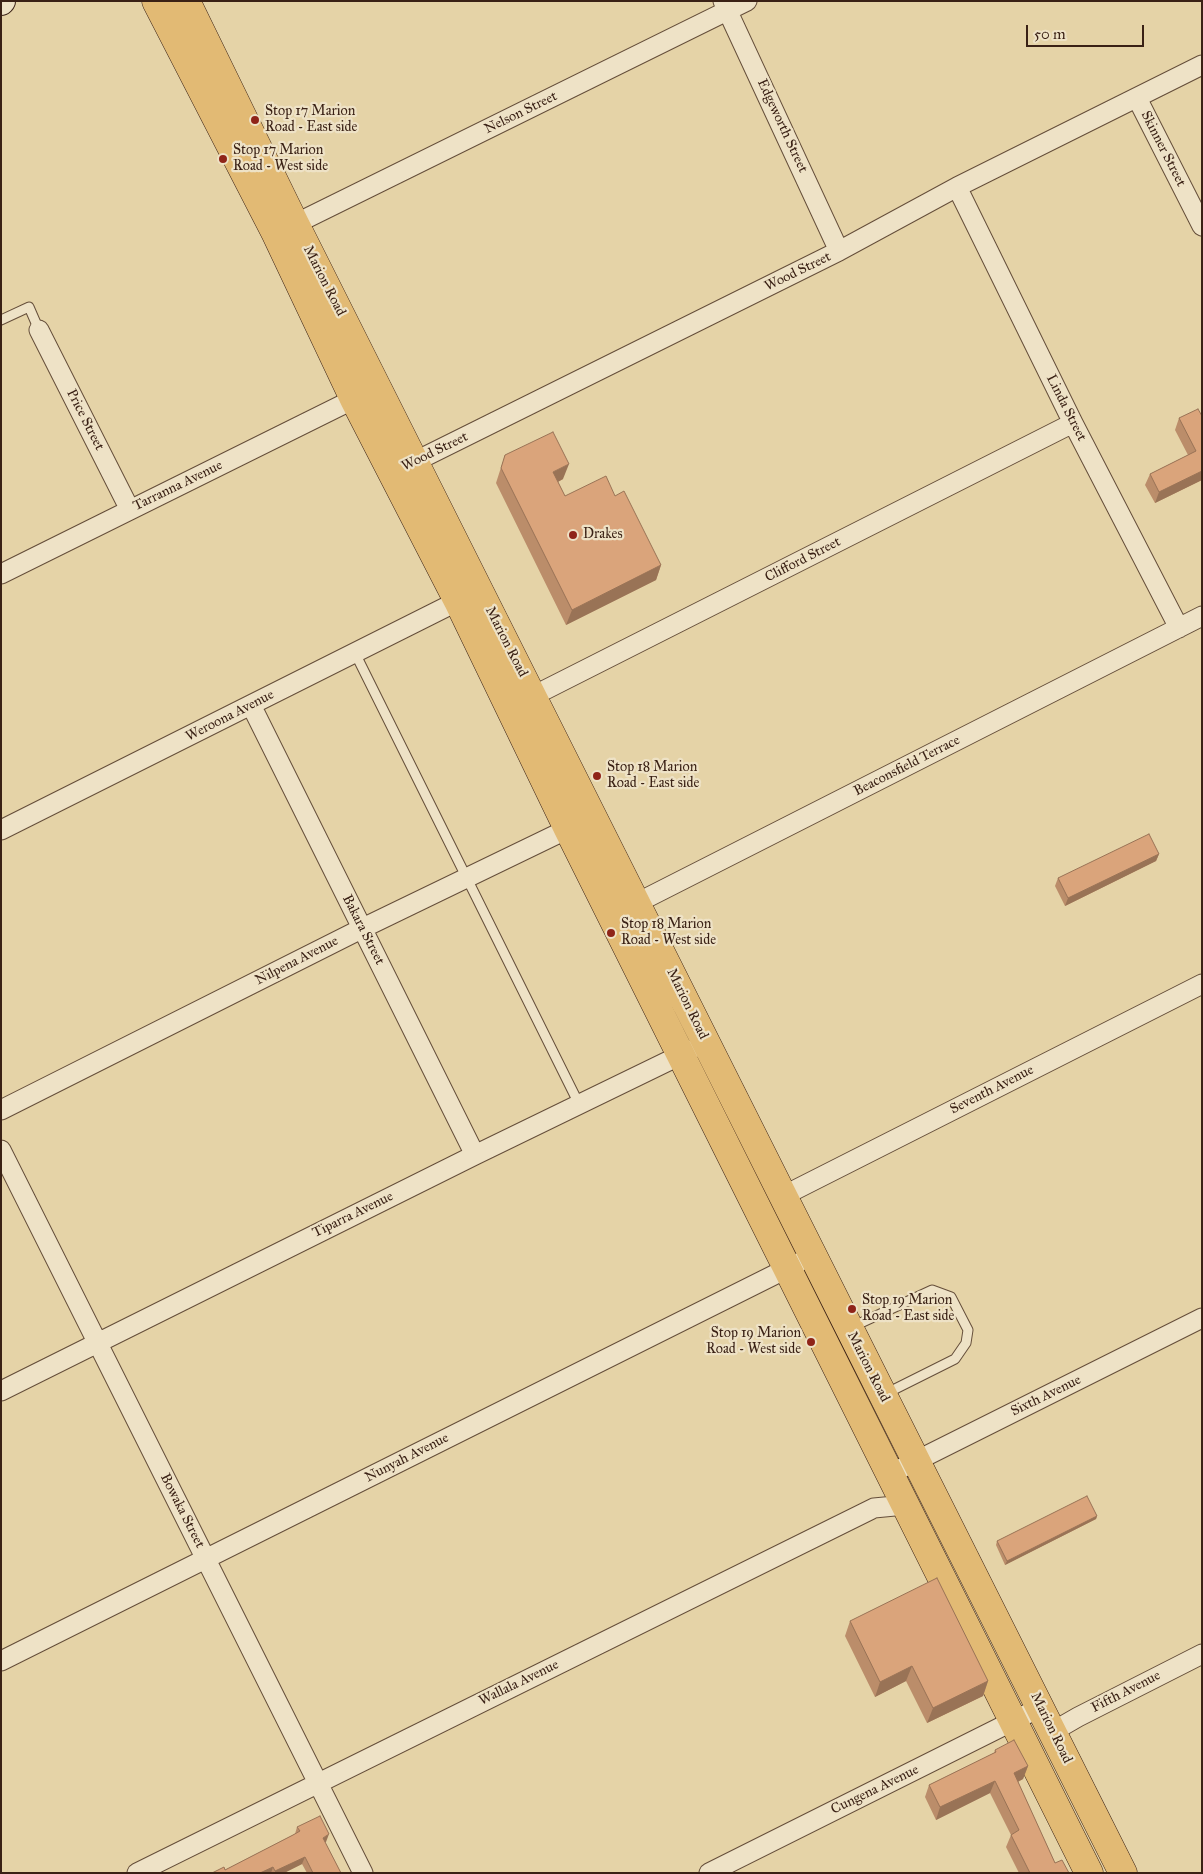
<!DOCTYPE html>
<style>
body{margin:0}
#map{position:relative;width:1203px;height:1874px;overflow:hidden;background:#e5d3a7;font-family:"IM FELL Great Primer",serif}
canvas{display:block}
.frame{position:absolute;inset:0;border:2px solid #3a2115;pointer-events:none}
.scale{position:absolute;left:1026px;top:25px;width:118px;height:22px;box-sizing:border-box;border:2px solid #3a2115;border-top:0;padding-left:6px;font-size:15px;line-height:18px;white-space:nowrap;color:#3a2115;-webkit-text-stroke:4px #eee2c6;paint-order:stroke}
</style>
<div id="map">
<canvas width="1203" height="1874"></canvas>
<div class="frame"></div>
<div class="scale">50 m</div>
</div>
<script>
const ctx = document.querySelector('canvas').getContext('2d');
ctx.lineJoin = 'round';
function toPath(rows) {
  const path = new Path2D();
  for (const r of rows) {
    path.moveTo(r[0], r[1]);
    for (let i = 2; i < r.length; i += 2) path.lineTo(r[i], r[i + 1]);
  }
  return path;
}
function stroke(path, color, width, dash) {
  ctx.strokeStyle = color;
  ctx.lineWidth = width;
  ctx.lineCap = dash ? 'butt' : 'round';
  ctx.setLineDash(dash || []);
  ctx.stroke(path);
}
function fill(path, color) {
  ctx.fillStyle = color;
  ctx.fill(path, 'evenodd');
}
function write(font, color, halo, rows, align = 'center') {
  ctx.font = font + ' "IM FELL Great Primer",serif';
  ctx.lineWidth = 4.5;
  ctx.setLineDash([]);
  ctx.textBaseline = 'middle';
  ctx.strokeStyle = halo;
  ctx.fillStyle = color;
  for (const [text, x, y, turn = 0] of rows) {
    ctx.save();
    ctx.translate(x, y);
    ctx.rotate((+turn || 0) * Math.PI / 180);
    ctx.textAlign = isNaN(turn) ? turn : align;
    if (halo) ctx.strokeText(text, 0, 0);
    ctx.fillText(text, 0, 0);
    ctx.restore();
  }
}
const lane = toPath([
 [1,320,29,307,39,330],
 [355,653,579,1104],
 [852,1327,932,1290,951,1297,968,1330,966,1343,955,1359,885,1394]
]);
const street = toPath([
 [723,1,839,251],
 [1137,98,1202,226],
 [957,187,1073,423,1179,628],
 [295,224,747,1],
 [39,330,130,510],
 [404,467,839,251,957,187,1202,65],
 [1,574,354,399],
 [533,696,1073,423],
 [251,705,475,1155],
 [1,830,458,601],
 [625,909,1202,616],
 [1,1110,363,928,578,824],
 [1,1150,363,1873],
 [783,1196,1202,984],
 [1,1391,475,1155,691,1050],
 [890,1474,1202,1318],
 [1,1661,798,1263],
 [1052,1732,1078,1717,1202,1654],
 [137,1873,874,1508,905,1505],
 [709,1873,1041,1707]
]);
const secondary = toPath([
 [1,2,2,1]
]);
const primary = toPath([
 [156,1,275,232,354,399,458,601,568,829,1089,1873],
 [186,1,295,224,1123,1873]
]);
stroke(lane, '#654e3a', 11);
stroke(street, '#654e3a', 21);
stroke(secondary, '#3a2115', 28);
stroke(primary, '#3a2115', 29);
stroke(lane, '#eee2c6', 9);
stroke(street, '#eee2c6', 19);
stroke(secondary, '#eee2c6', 26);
stroke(primary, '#e2ba74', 28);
fill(toPath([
 [1202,416,1202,480,1155,503,1145,485,1150,474,1188,455,1175,430,1179,418],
 [505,455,563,479,558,482,565,496,615,496,661,565,656,580,566,625,496,483],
 [1159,854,1156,861,1065,906,1055,886,1058,878],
 [1097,1516,1096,1519,1005,1565,996,1545,997,1541],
 [850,1621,988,1681,983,1696,927,1723,906,1681,875,1697,845,1636],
 [995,1750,1028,1766,1023,1779,1018,1782,1055,1863,1069,1873,1019,1873,1006,1847,1011,1835,990,1793,936,1820,925,1797,929,1785,994,1753],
 [297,1827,326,1842,325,1842,341,1873,307,1873,302,1864,284,1873,212,1873,225,1870,295,1834]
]), '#bb8d6a');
fill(toPath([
 [569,464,563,479,548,487,553,472],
 [1202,471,1202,480,1155,503,1159,492],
 [661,565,656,580,566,625,572,610],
 [1159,854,1156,861,1065,906,1068,898],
 [1097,1516,1096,1519,1005,1565,1007,1561],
 [912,1666,906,1681,875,1697,880,1682],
 [988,1681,983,1696,927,1723,933,1708],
 [1028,1766,1023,1779,1009,1786,1014,1773],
 [995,1781,990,1793,936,1820,940,1807],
 [329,1834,326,1842,320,1845,323,1838],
 [305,1857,302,1864,284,1873,275,1873,275,1871],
 [273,1867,271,1873,260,1873]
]), '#997356');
const building = toPath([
 [1198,409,1202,416,1202,471,1159,492,1150,474,1196,451,1179,418,1198,409],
 [553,432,569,464,553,472,565,496,606,476,615,496,624,491,661,565,572,610,501,468,505,455,553,432],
 [1149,834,1159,854,1068,898,1058,878,1149,834],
 [1087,1496,1097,1516,1007,1561,997,1541,1087,1496],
 [937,1578,988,1681,933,1708,912,1666,880,1682,850,1621,937,1578],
 [1014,1740,1028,1766,1014,1773,1055,1863,1062,1860,1069,1873,1030,1873,1011,1835,1019,1830,995,1781,940,1807,929,1785,996,1752,995,1750,1014,1740],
 [320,1816,329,1834,323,1838,341,1873,313,1873,305,1857,275,1871,273,1867,260,1873,212,1873,224,1867,225,1870,293,1835,300,1831,297,1827,320,1816]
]);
fill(building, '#daa47b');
stroke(building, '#997356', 1);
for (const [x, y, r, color] of [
 [255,120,5,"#8f2418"],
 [223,159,5,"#8f2418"],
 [573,535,5,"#8f2418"],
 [597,776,5,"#8f2418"],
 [611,933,5,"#8f2418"],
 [852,1309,5,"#8f2418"],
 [811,1342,5,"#8f2418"]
]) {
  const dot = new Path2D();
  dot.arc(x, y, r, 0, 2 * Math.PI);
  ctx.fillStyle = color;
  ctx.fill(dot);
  stroke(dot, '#eee2c6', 2);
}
write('14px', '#3a2115', '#eee2c6', [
 ["Stop 17 Marion",265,112],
 ["Road - East side",265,128],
 ["Stop 17 Marion",233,151],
 ["Road - West side",233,167],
 ["Drakes",583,535],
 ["Stop 18 Marion",607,768],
 ["Road - East side",607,784],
 ["Stop 18 Marion",621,925],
 ["Road - West side",621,941],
 ["Stop 19 Marion",862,1301],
 ["Road - East side",862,1317],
 ["Stop 19 Marion",801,1334,"right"],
 ["Road - West side",801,1350,"right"]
], 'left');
write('14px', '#3a2115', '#eee2c6', [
 ["Nelson Street",521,113,-26],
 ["Edgeworth Street",782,126,65],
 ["Skinner Street",1163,149,63],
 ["Wood Street",798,272,-26],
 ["Marion Road",324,281,63],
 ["Linda Street",1066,408,63],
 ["Price Street",85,420,63],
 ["Wood Street",435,452,-26],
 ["Tarranna Avenue",178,486,-26],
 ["Clifford Street",803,560,-27],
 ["Marion Road",506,642,63],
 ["Weroona Avenue",230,716,-27],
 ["Beaconsfield Terrace",907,766,-27],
 ["Bakara Street",363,930,63],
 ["Nilpena Avenue",297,961,-27],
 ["Marion Road",687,1004,64],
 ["Seventh Avenue",992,1090,-27],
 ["Tiparra Avenue",353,1215,-26],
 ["Marion Road",868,1367,63],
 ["Sixth Avenue",1046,1396,-26],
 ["Nunyah Avenue",407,1458,-27],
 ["Bowaka Street",182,1511,63],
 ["Wallala Avenue",519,1683,-26],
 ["Fifth Avenue",1126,1692,-27],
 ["Marion Road",1051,1728,64],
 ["Cungena Avenue",875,1790,-26]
]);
</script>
